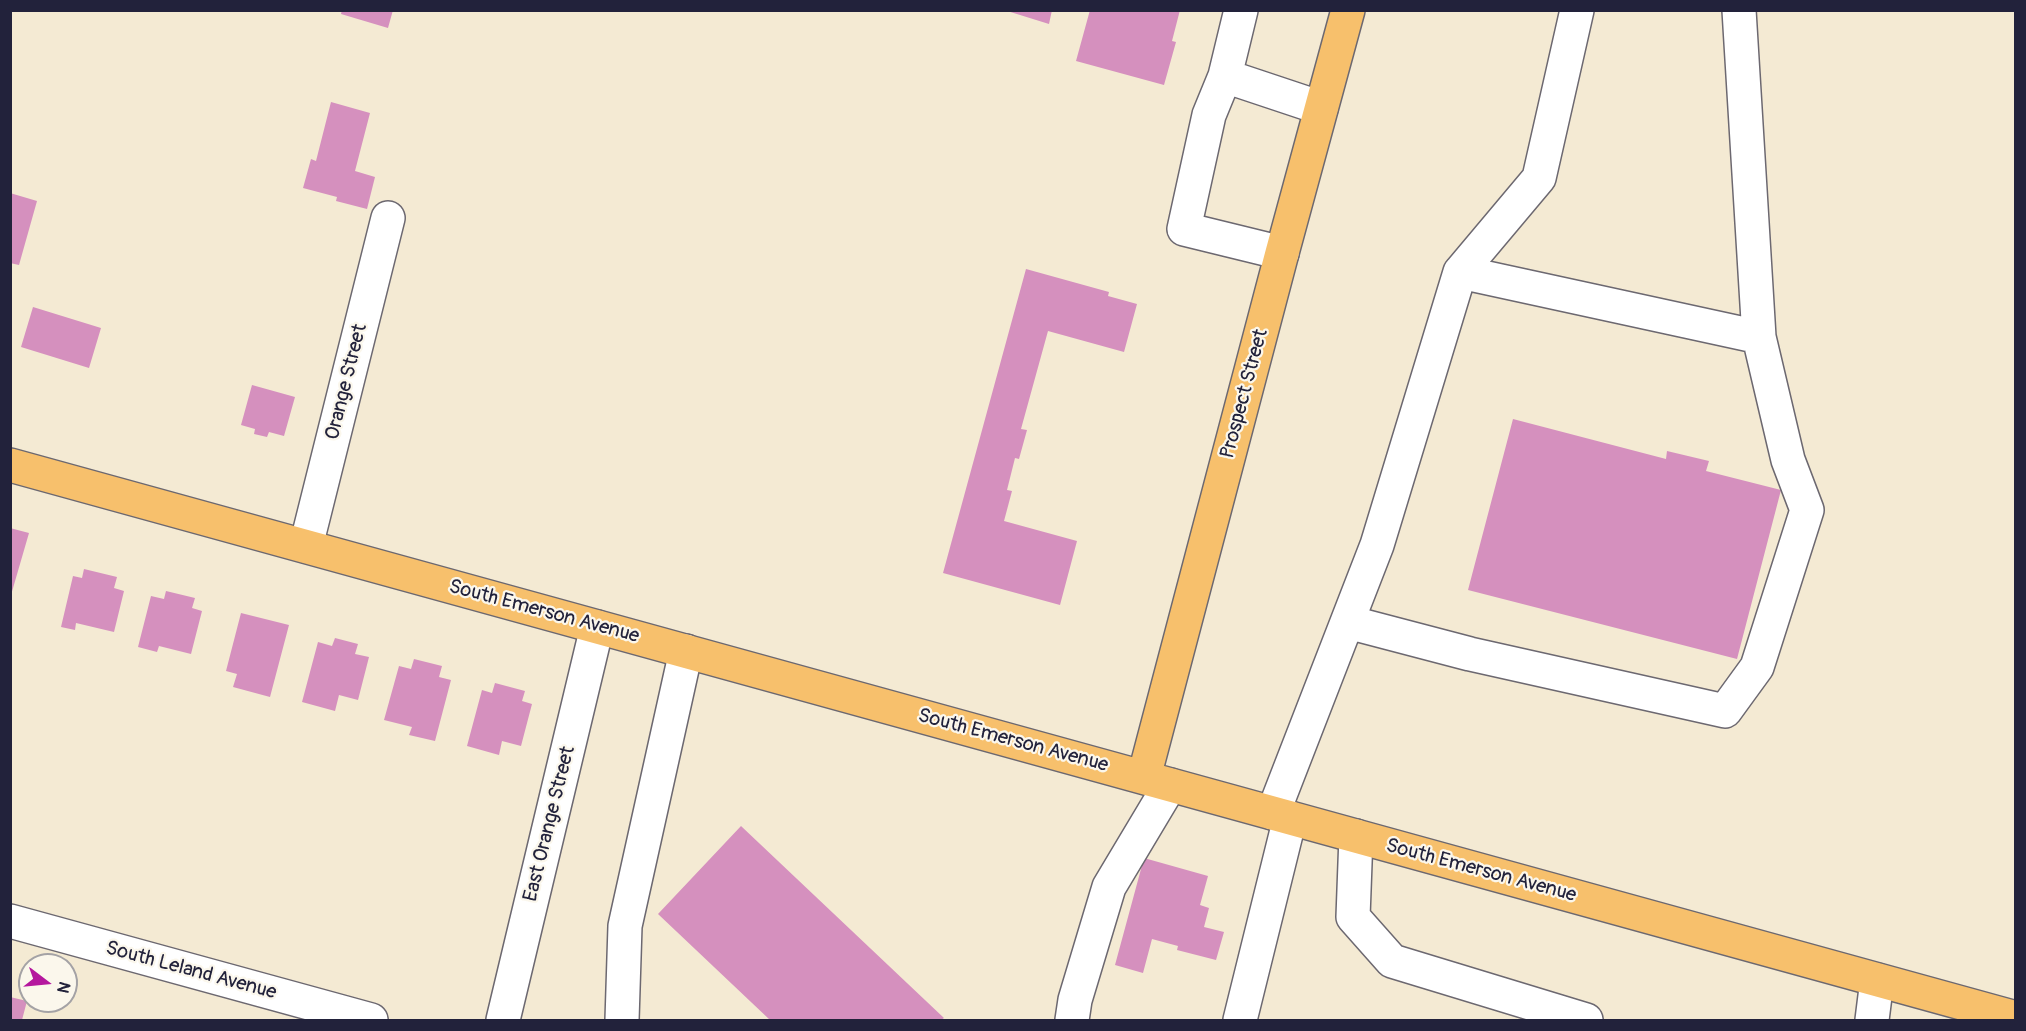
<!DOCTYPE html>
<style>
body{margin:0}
#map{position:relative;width:2026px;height:1031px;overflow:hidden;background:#f4ead3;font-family:Pangolin,sans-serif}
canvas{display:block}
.frame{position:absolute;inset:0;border:12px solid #22223b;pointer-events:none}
.north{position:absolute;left:18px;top:953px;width:60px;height:60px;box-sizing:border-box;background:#fbf7ec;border:2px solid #a4a2a5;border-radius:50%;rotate:106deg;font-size:16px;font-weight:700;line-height:24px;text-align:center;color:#22223b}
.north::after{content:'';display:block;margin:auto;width:21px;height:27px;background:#b5179e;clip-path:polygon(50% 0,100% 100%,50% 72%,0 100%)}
</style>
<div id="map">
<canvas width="2026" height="1031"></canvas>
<div class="frame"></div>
<div class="north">N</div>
</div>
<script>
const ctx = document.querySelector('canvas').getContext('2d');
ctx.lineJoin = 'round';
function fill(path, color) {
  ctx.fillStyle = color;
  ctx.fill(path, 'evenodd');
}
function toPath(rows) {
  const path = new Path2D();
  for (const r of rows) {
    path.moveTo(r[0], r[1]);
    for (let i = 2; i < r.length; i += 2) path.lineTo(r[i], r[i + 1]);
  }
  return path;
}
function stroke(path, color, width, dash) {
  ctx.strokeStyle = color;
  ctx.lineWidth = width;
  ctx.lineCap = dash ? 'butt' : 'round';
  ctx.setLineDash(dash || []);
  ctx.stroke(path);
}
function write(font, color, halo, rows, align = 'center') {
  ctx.font = font + ' Pangolin,sans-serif';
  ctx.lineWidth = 4.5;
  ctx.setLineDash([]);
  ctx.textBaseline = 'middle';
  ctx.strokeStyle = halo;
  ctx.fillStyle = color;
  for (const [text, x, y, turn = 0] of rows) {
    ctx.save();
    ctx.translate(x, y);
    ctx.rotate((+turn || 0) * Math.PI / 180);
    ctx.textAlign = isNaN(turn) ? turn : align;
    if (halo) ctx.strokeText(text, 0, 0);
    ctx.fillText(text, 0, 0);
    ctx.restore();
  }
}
fill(toPath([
 [342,10,393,10,388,28,341,14],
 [1004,10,1052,10,1049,24],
 [1090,10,1180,10,1172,41,1176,42,1164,85,1076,61],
 [331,102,370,113,355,171,375,177,367,209,336,201,337,197,303,188,311,159,316,161],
 [10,193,37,201,19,265,10,263],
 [1026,269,1109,292,1108,296,1137,304,1124,352,1048,331,1021,429,1027,430,1019,459,1015,458,1007,490,1012,491,1004,521,1077,541,1060,605,943,573],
 [33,307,101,328,89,368,21,347],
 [252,385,295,397,284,436,269,432,267,437,254,434,255,429,241,425],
 [1513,419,1666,459,1667,451,1709,461,1706,471,1781,490,1737,659,1468,590],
 [10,528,29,533,11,595,10,595],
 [84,569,117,577,114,588,124,591,114,632,76,623,75,630,61,627,73,576,82,578],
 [166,591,195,598,192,608,202,611,191,654,159,646,157,652,138,647,151,596,164,599],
 [241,613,289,625,270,697,233,687,237,674,226,671],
 [335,638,358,644,355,654,369,657,358,700,339,695,335,711,302,702,318,642,332,646],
 [414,659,442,666,439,677,451,680,435,741,409,735,412,727,384,720,399,666,411,669],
 [495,683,525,691,522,701,532,704,521,746,502,741,499,755,467,746,482,690,492,693],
 [741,826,944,1018,941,1020,770,1020,658,914],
 [1144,858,1208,876,1200,905,1209,908,1204,927,1224,932,1216,960,1177,950,1178,946,1152,939,1143,973,1115,965],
 [10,997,27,1001,22,1020,10,1020]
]), '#d590be');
const minor = toPath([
 [1241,10,1225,76,1321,108],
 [1225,76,1209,115,1184,229,1282,253],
 [1460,272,1759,337,1739,10],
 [306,546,388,218],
 [1348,622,1470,654,1725,711,1757,667,1807,510,1788,460,1759,337],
 [1273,813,1377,545,1460,272,1539,178,1577,10],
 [1356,836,1353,917,1392,961,1586,1020],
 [10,921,371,1020],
 [503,1020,597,627],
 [622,1020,625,926,686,651],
 [1072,1020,1075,1000,1109,887,1170,785],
 [1240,1020,1290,818],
 [1872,1020,1877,980]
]);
const major = toPath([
 [10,465,2016,1018],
 [1144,777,1282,253,1348,10]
]);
stroke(minor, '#6c6870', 36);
stroke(major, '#6c6870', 36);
stroke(minor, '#fff', 33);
stroke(major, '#f7c06c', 33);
write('20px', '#22223b', '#fbf7ec', [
 ["Orange Street",347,382,-76],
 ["Prospect Street",1245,394,-75],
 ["South Emerson Avenue",544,612,15],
 ["South Emerson Avenue",1013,741,15],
 ["East Orange Street",550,824,-76],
 ["South Emerson Avenue",1481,871,15],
 ["South Leland Avenue",191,971,15]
]);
</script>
